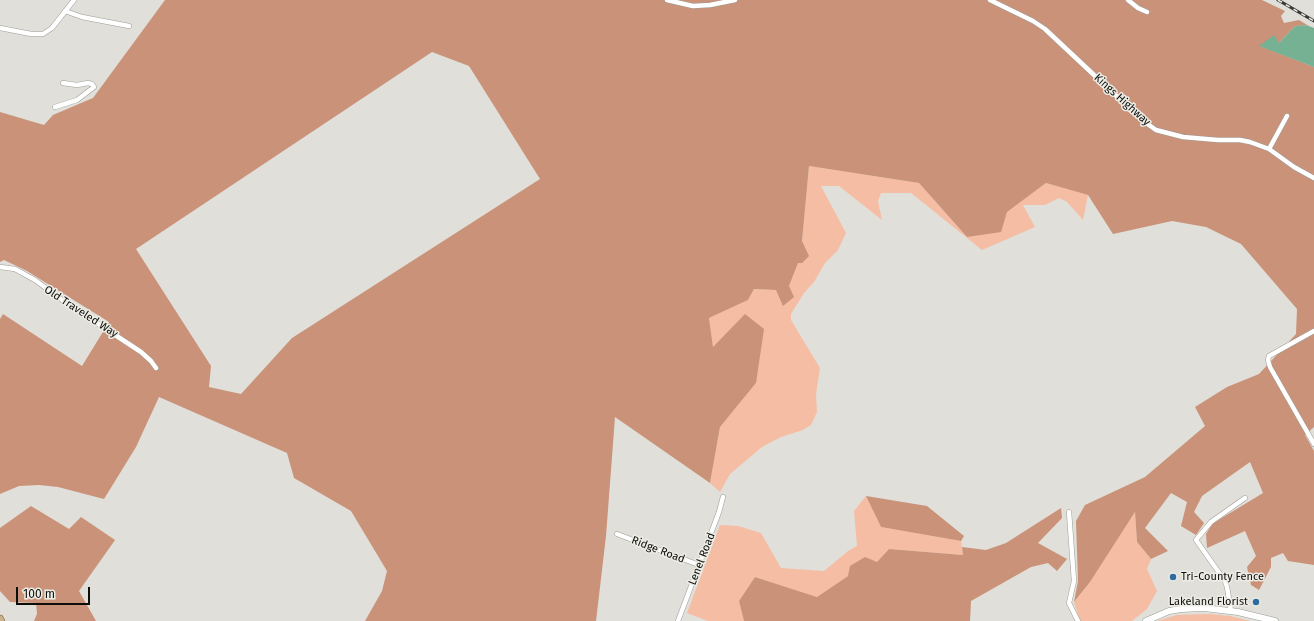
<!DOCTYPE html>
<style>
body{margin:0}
#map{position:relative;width:1314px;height:621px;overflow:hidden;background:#e0dfd9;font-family:"Fira Sans",sans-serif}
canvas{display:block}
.scale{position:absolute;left:16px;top:587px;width:74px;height:18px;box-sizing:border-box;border:2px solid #0c0c0a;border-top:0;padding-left:5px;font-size:12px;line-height:14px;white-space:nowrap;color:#0c0c0a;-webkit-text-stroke:3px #edede6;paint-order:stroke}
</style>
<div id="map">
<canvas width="1314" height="621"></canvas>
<div class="scale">100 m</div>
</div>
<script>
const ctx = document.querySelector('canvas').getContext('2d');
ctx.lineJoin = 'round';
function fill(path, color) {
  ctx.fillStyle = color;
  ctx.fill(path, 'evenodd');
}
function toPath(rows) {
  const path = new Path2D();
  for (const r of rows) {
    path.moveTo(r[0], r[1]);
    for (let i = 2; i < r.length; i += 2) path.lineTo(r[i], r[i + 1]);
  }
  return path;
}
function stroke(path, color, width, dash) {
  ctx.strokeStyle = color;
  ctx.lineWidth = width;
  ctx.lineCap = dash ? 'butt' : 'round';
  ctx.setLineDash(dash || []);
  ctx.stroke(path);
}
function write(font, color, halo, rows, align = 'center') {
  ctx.font = font + ' "Fira Sans",sans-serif';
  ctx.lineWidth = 3;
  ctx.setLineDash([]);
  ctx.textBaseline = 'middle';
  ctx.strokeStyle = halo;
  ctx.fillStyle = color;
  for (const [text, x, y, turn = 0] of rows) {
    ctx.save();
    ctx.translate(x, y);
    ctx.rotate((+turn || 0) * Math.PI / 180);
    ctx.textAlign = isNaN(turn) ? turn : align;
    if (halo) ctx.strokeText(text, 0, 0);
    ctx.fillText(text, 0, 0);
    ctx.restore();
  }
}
fill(toPath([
 [809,166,919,183,967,237,1007,212,1046,183,1088,195,1083,220,1067,202,1059,198,1045,205,1023,205,1035,227,982,250,911,193,881,193,878,201,882,220,839,186,821,186,846,233,838,250,825,263,814,282,804,293,791,314,791,320,820,368,816,394,817,412,811,425,803,430,781,437,762,447,730,474,720,492,710,483,720,427,756,383,713,348,709,318,748,300,754,289,776,290,789,286,798,263,808,256,802,241],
 [866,496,881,527,961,541,963,555,889,549,877,562,848,576,817,597,755,577,739,601,744,621,708,621,687,613,720,525,738,526,761,533,781,568,824,571,848,551,857,546,854,511],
 [1135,512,1137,542,1151,559,1147,569,1157,591,1147,609,1132,621,1080,621,1074,602,1090,582],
 [1209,614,1230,616,1250,621,1157,621,1177,615]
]), '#f5bea4');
fill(toPath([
 [165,0,1262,0,1285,11,1281,16,1284,23,1299,20,1309,26,1301,25,1294,27,1279,43,1260,46,1314,67,1314,427,1305,435,1314,451,1314,565,1288,561,1283,553,1271,558,1271,567,1259,590,1251,585,1247,567,1256,556,1245,531,1207,548,1206,534,1212,524,1263,493,1250,462,1202,496,1194,512,1204,523,1196,535,1181,526,1187,502,1171,493,1145,528,1168,551,1151,559,1137,542,1135,512,1090,582,1074,602,1078,581,1076,521,1085,505,1145,477,1205,426,1195,407,1227,387,1259,374,1296,334,1297,309,1241,244,1206,227,1172,221,1113,234,1088,195,1046,183,1007,212,1001,232,967,237,919,183,809,166,802,241,809,256,802,263,798,263,789,286,794,297,783,306,776,290,754,289,748,300,709,318,713,347,745,314,764,329,756,383,720,427,710,483,615,417,606,536,596,621,365,621,382,591,387,571,351,511,294,478,287,453,159,397,136,447,104,499,58,487,39,485,19,486,0,494,0,319,3,314,82,366,109,322,27,271,4,260,0,262,0,112,44,125,53,115,93,98],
 [432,52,469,66,540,179,292,338,241,394,209,387,211,366,136,249],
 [866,496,927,506,964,536,961,541,881,527],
 [31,506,69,529,81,517,115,540,79,591,96,621,34,621,37,614,36,603,10,602,0,591,0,528],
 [1061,508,1062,518,1038,543,1067,559,1057,571,1048,563,1031,567,971,601,970,621,744,621,739,601,755,577,817,597,848,576,850,566,865,557,877,562,889,549,963,555,962,547,986,550,1006,543]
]), '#ca9278');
fill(toPath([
 [1301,25,1309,26,1314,28,1314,67,1259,46,1274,35,1279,43,1294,27]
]), '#75b192');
const minor = toPath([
 [667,0,693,6,710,5,735,0],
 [990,0,1033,21,1045,29,1142,120,1156,130,1183,137,1218,140,1240,140,1250,142,1269,149,1294,167,1314,178],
 [1128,0,1138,8,1147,12],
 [65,11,82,17,129,26],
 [0,28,31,34,43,34,52,28,74,0],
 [55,107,77,100,94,87,92,84,88,83,77,85,63,83],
 [1269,149,1287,116],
 [0,267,15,269,35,280,65,302,141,352,151,361,156,368],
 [1314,331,1269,356,1268,360,1270,367,1314,444],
 [1069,512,1074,581,1069,603,1078,621],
 [617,534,699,565],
 [1231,611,1227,587,1225,581,1196,540,1211,522,1245,498],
 [678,621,719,512,723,497]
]);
const secondary = toPath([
 [1146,621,1169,611,1181,609,1204,608,1238,612,1275,621]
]);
const primary = toPath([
 [0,619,1,621]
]);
stroke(minor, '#9d9d97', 5.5);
stroke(secondary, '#9d9d97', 7);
stroke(primary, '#74582e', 8);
stroke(minor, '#fff', 4.5);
stroke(secondary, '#fff', 6);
stroke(primary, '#cdb38d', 7);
const rail = toPath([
 [1278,0,1314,21]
]);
stroke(rail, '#3a3a37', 3);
stroke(rail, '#edede6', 1.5, [4.5]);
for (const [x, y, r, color] of [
 [1173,577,4,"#2d6ca2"],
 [1256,602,4,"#2d6ca2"]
]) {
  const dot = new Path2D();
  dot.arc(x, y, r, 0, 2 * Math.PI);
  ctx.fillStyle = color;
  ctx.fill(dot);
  stroke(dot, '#edede6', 1.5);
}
write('11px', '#0c0c0a', '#edede6', [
 ["Kings Highway",1122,100,42],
 ["Old Traveled Way",81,312,33],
 ["Ridge Road",658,550,21],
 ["Lenel Road",702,559,-69]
]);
write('11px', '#0c0c0a', '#edede6', [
 ["Tri-County Fence",1181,577],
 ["Lakeland Florist",1248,602,"right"]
], 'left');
</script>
